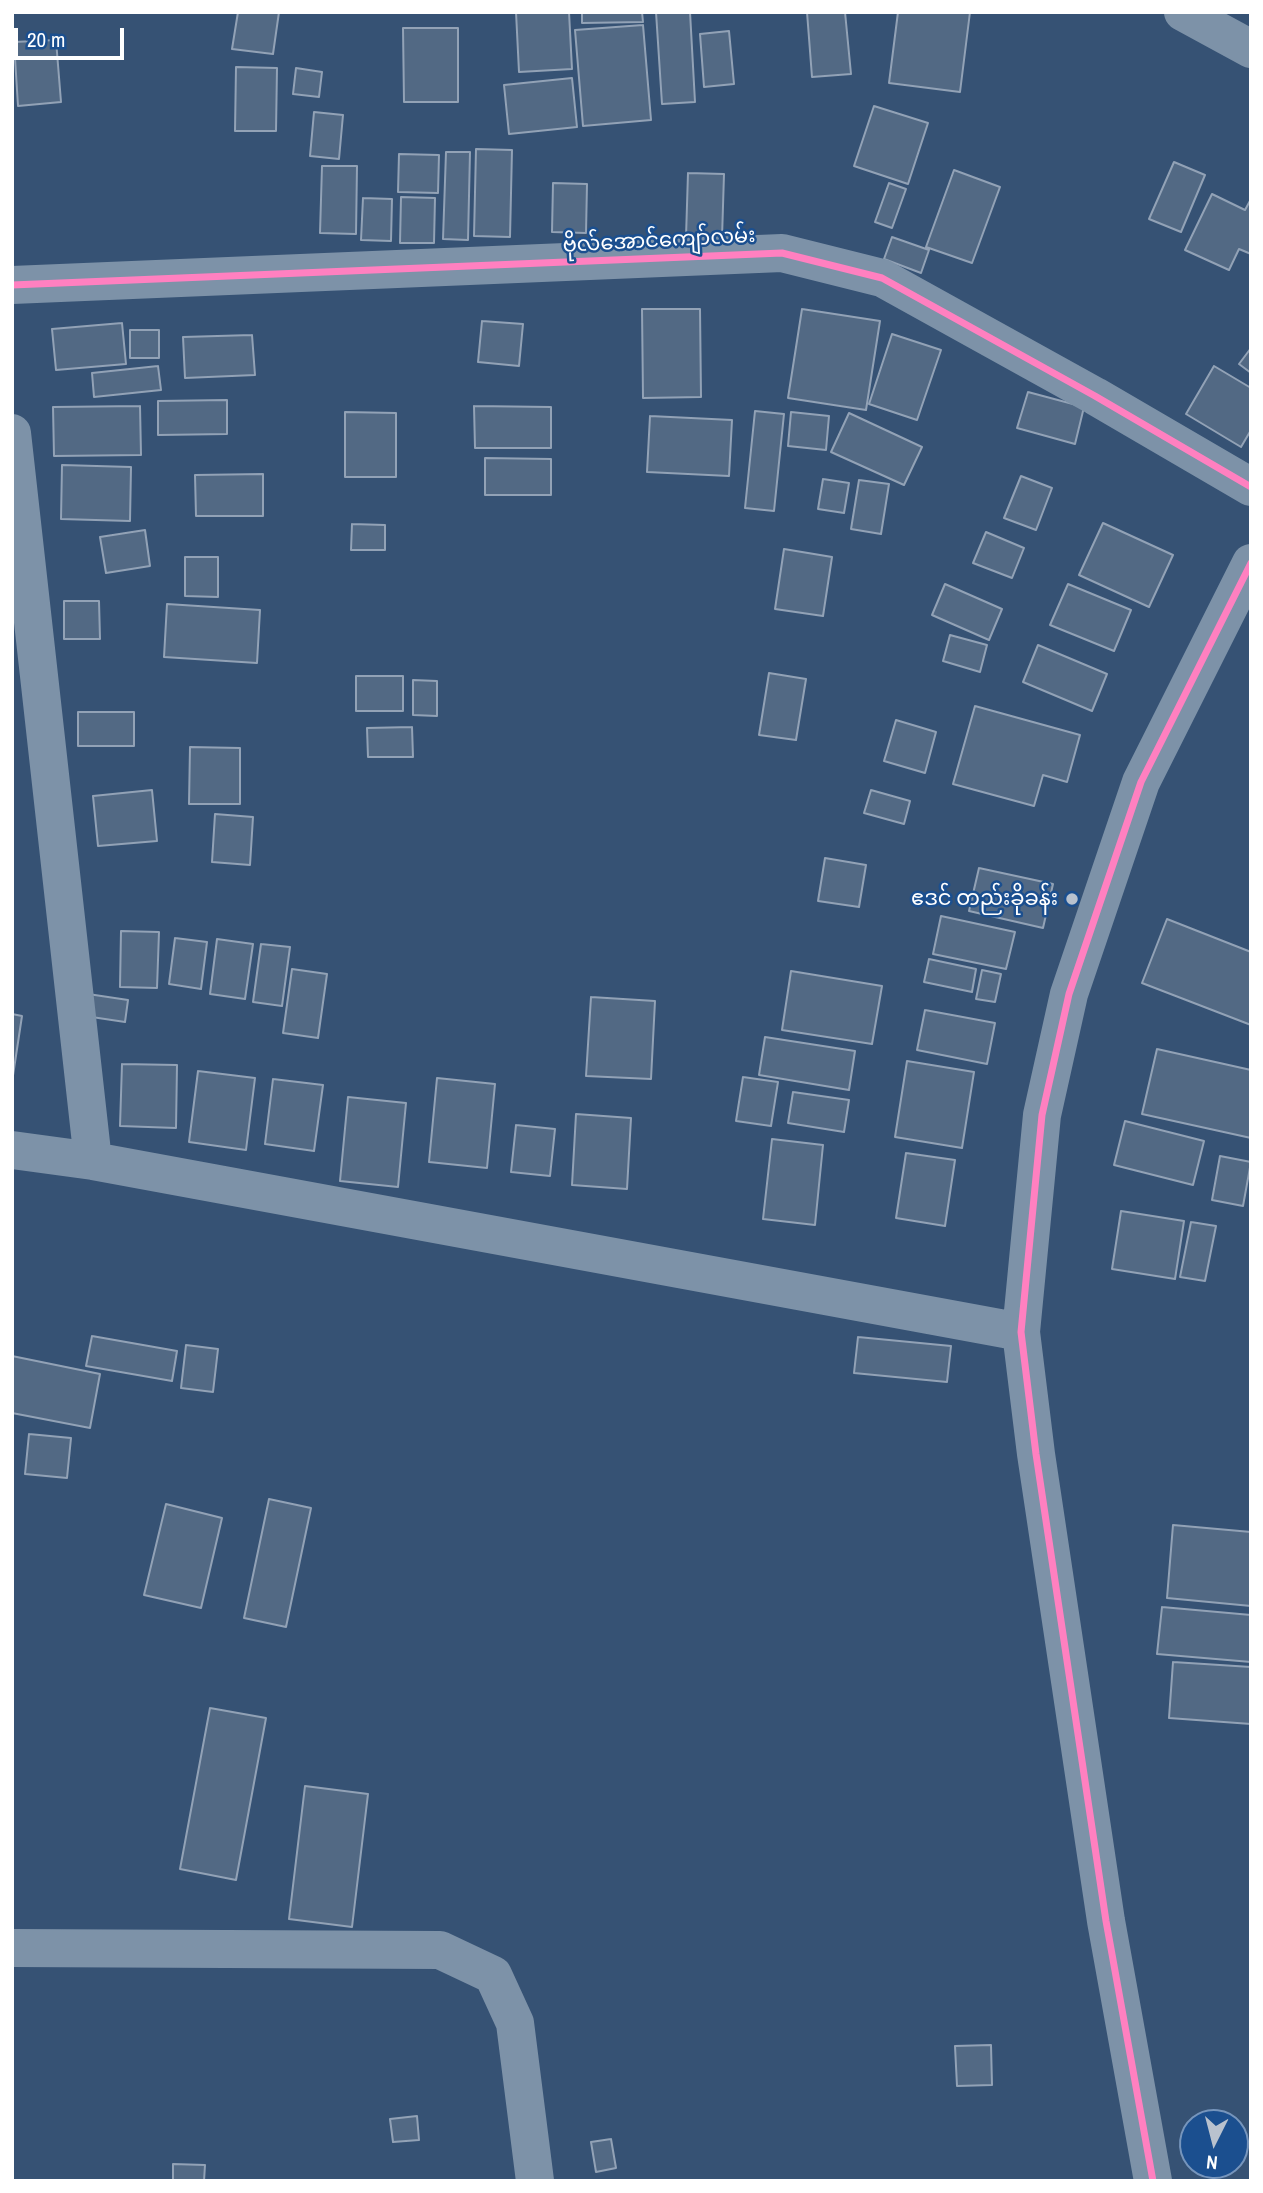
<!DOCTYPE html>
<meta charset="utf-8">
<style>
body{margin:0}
#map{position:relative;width:1263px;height:2193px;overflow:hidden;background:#365274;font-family:"Archivo Narrow",sans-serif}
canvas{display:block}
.frame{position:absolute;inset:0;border:14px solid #fff;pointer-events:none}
.north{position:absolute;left:1179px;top:2109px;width:70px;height:70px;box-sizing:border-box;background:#1b4f8f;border:2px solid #7695bc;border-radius:50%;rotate:186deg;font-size:19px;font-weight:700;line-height:28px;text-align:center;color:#fff}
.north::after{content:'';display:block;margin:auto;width:24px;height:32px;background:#b9c2ce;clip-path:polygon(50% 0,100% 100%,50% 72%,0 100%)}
.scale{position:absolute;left:14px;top:28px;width:110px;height:32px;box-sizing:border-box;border:4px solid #fff;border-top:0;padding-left:9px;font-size:21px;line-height:24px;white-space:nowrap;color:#fff;-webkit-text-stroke:5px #1b4f8f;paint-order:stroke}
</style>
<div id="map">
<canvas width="1263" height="2193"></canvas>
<div class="frame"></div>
<div class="north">N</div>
<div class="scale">20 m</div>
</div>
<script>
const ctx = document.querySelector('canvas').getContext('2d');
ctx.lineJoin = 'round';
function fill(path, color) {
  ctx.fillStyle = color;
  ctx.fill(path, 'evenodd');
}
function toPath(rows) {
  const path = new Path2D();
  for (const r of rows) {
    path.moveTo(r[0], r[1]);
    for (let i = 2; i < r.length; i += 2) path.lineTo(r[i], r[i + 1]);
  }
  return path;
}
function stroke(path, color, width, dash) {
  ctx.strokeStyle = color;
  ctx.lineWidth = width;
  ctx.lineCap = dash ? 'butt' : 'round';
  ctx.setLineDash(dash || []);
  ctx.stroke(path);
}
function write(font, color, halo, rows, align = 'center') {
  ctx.font = font + ' "Archivo Narrow","Noto Sans Myanmar",sans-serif';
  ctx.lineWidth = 5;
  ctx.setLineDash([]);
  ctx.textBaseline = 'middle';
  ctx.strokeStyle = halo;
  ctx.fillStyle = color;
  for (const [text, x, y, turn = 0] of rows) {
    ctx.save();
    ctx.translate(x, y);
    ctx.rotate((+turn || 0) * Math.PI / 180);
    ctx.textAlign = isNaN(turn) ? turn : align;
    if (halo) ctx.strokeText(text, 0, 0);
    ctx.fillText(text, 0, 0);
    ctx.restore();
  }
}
const building = toPath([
 [238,12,279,12,273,54,232,49,238,12],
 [516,12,569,12,572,69,519,72,516,12],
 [582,12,642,12,643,22,582,23,582,12],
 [656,12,690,12,695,102,662,104,656,12],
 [807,12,845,12,851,74,812,77,807,12],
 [898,12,970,12,960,92,889,83,898,12],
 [643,25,651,120,583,126,575,30,643,25],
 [403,28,458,28,458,102,404,102,403,28],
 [729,31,734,84,704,87,700,34,729,31],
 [56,40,61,102,18,106,14,42,56,40],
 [236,67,277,68,276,131,235,131,236,67],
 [296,68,322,72,319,97,293,94,296,68],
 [572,78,577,127,509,134,504,85,572,78],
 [874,106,928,123,908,184,854,166,874,106],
 [314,112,343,115,339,159,310,156,314,112],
 [476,149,512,150,510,237,474,236,476,149],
 [446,152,470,152,468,240,443,239,446,152],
 [399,154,439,155,438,193,398,192,399,154],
 [1174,162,1205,175,1181,232,1149,219,1174,162],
 [322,166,357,166,356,234,320,233,322,166],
 [954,170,1000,187,972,263,926,247,954,170],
 [688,173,724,174,722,238,686,237,688,173],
 [553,183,587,184,586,233,552,232,553,183],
 [889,183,906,189,892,228,875,222,889,183],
 [1212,194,1245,210,1251,199,1251,254,1239,249,1229,270,1185,250,1212,194],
 [401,197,435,198,434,243,400,243,401,197],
 [363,198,392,199,391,241,361,240,363,198],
 [892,237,929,250,921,273,884,259,892,237],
 [642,309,700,309,701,397,643,398,642,309],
 [802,309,880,321,866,410,788,398,802,309],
 [482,321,523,324,519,366,478,362,482,321],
 [122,323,126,364,56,370,52,329,122,323],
 [130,330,159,330,159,358,130,358,130,330],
 [892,334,941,350,917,420,869,404,892,334],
 [252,335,255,375,185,378,183,337,252,335],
 [1251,348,1251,373,1239,364,1251,348],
 [158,366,161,390,94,397,92,373,158,366],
 [1214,366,1251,388,1251,430,1241,447,1186,414,1214,366],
 [1028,392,1084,407,1075,444,1017,428,1028,392],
 [227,400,227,434,158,435,158,401,227,400],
 [140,406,141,455,54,456,53,407,140,406],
 [474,406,551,407,551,448,475,448,474,406],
 [755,411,784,414,774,511,745,508,755,411],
 [345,412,396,413,396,477,345,477,345,412],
 [791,412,829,416,826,450,788,446,791,412],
 [849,413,922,447,904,485,831,452,849,413],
 [650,416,732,420,729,476,647,472,650,416],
 [485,458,551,459,551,495,485,495,485,458],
 [62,465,131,467,130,521,61,519,62,465],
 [263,474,263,516,196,516,195,475,263,474],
 [1021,476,1052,488,1036,530,1004,518,1021,476],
 [823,479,849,483,844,513,818,509,823,479],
 [859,480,889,484,881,534,851,529,859,480],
 [1103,523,1173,555,1149,607,1079,575,1103,523],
 [352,524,385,525,385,550,351,550,352,524],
 [145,530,150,566,106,573,100,537,145,530],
 [986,532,1024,548,1012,578,973,563,986,532],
 [784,549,832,557,823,616,775,609,784,549],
 [185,557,218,557,218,597,185,596,185,557],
 [945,584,1002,609,989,640,932,615,945,584],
 [1068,584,1131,610,1114,651,1050,625,1068,584],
 [64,601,99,601,100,639,64,639,64,601],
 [167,604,260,610,257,663,164,657,167,604],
 [950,635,987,645,980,672,943,661,950,635],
 [1038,645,1107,674,1092,711,1023,682,1038,645],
 [769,673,806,679,796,740,759,735,769,673],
 [356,676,403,676,403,711,356,711,356,676],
 [413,680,437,681,437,716,413,715,413,680],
 [975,706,1080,735,1067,782,1043,775,1034,806,953,784,975,706],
 [78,712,134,712,134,746,78,746,78,712],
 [896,720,936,732,925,773,884,761,896,720],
 [412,727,413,757,368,757,367,728,412,727],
 [190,747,240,748,240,804,189,804,190,747],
 [152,790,157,841,98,846,93,796,152,790],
 [871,790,910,801,904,824,864,813,871,790],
 [215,814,253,817,250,865,212,862,215,814],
 [825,858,866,865,859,907,818,901,825,858],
 [979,868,1053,884,1043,928,969,911,979,868],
 [941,916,1015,932,1006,969,933,954,941,916],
 [1167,919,1251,952,1251,1025,1142,983,1167,919],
 [121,931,159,932,157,988,120,987,121,931],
 [175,938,207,942,201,989,169,984,175,938],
 [217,939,253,944,245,999,210,994,217,939],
 [261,944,290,947,282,1006,253,1002,261,944],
 [929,959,976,969,972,992,924,982,929,959],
 [292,969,327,974,318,1038,283,1033,292,969],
 [982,970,1001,974,995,1002,976,999,982,970],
 [791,971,882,986,872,1044,782,1030,791,971],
 [88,994,128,1000,125,1022,85,1016,88,994],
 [591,997,655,1001,651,1079,586,1076,591,997],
 [925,1010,995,1023,987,1064,917,1050,925,1010],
 [12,1014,22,1016,12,1082,12,1014],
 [765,1037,855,1051,849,1090,759,1075,765,1037],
 [1157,1049,1251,1070,1251,1138,1142,1114,1157,1049],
 [907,1061,974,1072,962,1148,895,1137,907,1061],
 [122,1064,177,1065,176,1128,120,1126,122,1064],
 [198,1071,255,1078,246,1150,189,1142,198,1071],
 [743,1077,778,1082,771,1126,736,1121,743,1077],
 [437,1078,495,1084,487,1168,429,1162,437,1078],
 [273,1079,323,1085,314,1151,265,1144,273,1079],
 [793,1092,849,1100,844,1132,788,1123,793,1092],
 [348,1097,406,1103,398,1187,340,1181,348,1097],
 [576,1114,631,1118,627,1189,572,1185,576,1114],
 [1125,1121,1204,1141,1193,1185,1114,1165,1125,1121],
 [516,1125,555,1129,550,1176,511,1172,516,1125],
 [772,1139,823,1145,815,1225,763,1219,772,1139],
 [906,1153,955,1160,945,1226,896,1218,906,1153],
 [1220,1156,1251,1162,1243,1206,1212,1200,1220,1156],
 [1121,1211,1184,1221,1175,1279,1112,1269,1121,1211],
 [1191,1222,1216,1226,1205,1281,1180,1277,1191,1222],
 [92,1336,177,1351,172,1381,86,1366,92,1336],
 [858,1337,951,1346,947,1382,854,1373,858,1337],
 [186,1345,218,1349,213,1392,181,1388,186,1345],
 [12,1356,100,1374,90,1428,12,1413,12,1356],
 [29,1434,71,1438,67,1478,25,1474,29,1434],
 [269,1499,311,1508,286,1627,244,1618,269,1499],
 [166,1504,222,1518,201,1608,144,1595,166,1504],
 [1173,1525,1251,1532,1251,1606,1167,1598,1173,1525],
 [1162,1607,1251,1615,1251,1662,1157,1654,1162,1607],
 [1173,1662,1251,1667,1251,1724,1169,1718,1173,1662],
 [210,1708,266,1718,236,1880,180,1869,210,1708],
 [305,1786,368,1794,352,1927,289,1919,305,1786],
 [991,2045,992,2085,957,2086,955,2046,991,2045],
 [417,2116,419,2140,393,2142,390,2119,417,2116],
 [611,2139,616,2168,596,2172,591,2142,611,2139],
 [173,2164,205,2165,204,2181,173,2181,173,2164]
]);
fill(building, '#526984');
stroke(building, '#92a2b6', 2);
stroke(toPath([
 [1183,12,1251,49],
 [12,285,782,253,882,278,1095,396,1251,487],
 [12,433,93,1161],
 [12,1150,93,1161,1021,1332],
 [12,1948,440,1950,493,1975,515,2023,535,2181],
 [1153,2181,1106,1921,1036,1454,1021,1332,1042,1115,1069,994,1141,782,1251,563]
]), '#7d92a8', 38);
stroke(toPath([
 [12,285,782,253,882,278,1095,396,1251,487],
 [1153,2181,1106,1921,1036,1454,1021,1332,1042,1115,1069,994,1141,782,1251,563]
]), '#ff80c0', 7);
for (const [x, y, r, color] of [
 [1072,899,7,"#b9c2ce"]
]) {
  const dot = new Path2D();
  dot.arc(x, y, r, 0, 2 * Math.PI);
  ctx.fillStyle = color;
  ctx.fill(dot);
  stroke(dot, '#1b4f8f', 2.5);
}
write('21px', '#fff', '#1b4f8f', [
 ["ဗိုလ်အောင်ကျော်လမ်း",659,241,-3]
]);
write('21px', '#fff', '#1b4f8f', [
 ["ဧဒင် တည်းခိုခန်း",1058,899]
], 'right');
</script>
